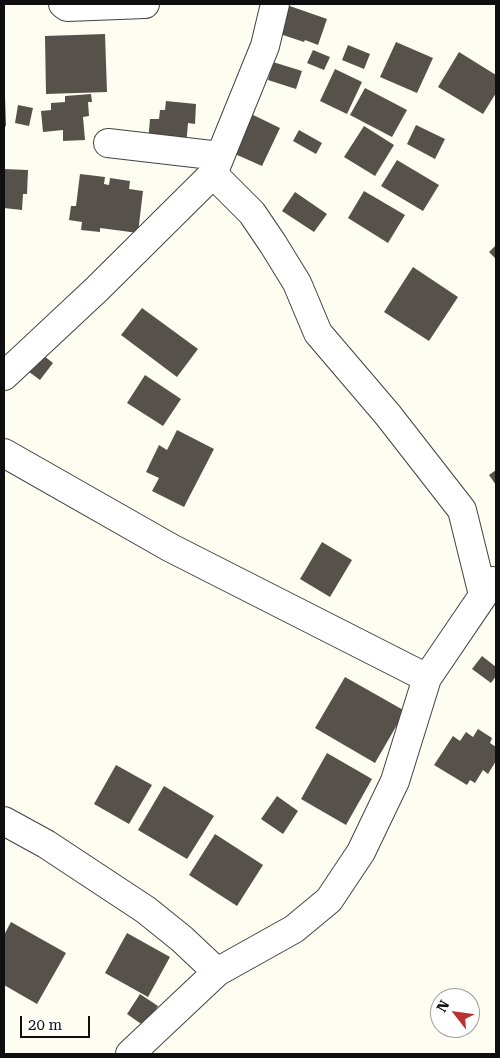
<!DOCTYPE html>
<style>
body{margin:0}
#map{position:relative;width:500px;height:1058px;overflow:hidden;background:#fefdf2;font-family:"Roboto Serif",serif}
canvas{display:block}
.frame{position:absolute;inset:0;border:5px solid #0f0f0f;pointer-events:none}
.north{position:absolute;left:430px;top:988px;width:50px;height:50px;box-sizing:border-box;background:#fff;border:1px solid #9f9f9f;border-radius:50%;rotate:300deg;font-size:14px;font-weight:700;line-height:20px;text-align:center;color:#0f0f0f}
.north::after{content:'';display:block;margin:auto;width:18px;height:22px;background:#b8322f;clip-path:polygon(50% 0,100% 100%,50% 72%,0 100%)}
.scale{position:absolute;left:20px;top:1016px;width:70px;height:22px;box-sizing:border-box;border:2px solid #0f0f0f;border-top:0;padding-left:6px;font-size:15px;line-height:18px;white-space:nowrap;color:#0f0f0f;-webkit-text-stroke:4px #fff;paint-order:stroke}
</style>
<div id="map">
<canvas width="500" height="1058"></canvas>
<div class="frame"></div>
<div class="north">N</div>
<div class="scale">20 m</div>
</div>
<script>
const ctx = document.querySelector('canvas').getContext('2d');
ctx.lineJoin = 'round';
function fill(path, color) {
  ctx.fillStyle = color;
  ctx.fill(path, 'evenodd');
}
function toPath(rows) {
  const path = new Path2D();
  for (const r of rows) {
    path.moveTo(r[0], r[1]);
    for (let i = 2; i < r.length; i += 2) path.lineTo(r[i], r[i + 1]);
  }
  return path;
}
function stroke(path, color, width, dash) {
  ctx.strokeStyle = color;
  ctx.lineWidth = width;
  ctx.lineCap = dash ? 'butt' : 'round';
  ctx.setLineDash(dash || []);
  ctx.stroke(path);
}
fill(toPath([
 [284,4,327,19,318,45,305,40,304,42,274,32],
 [105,34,107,92,46,94,45,36],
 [396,42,433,58,417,93,380,77],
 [348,45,370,54,364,69,342,60],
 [313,50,330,57,324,70,307,63],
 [459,52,496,75,496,93,483,114,438,87],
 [273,62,302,71,296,89,268,80],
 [335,69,362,82,347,114,320,101],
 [365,88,407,110,392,137,350,115],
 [91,94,92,102,88,102,89,116,83,117,85,140,63,141,63,130,43,132,41,111,51,110,51,103,65,102,65,96],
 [4,97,5,97,6,126,4,127],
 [166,101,196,104,195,124,188,123,186,146,148,142,150,119,159,119,160,110,165,110],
 [18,105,33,108,29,126,15,123],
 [245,111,280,128,262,166,226,150],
 [416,125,445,139,435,159,407,144],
 [364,126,394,145,375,176,344,157],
 [299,130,322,143,316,154,293,141],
 [397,160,439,185,423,211,381,186],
 [4,169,28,170,27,194,23,194,22,210,4,208],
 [80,174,105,177,104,184,109,185,110,178,130,181,129,189,143,191,138,233,100,228,100,232,81,230,82,222,69,220,71,206,76,206],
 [364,191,405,215,388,243,348,218],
 [295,192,327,214,314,232,282,211],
 [496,245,496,259,489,252],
 [413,267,458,297,429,341,384,312],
 [142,308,198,349,177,377,121,335],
 [39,352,53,363,40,380,25,369],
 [145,375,181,399,163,426,127,403],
 [177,430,214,449,184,507,152,491,159,478,146,472,159,445,167,450],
 [496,470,496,485,489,475],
 [322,542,352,560,330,597,300,579],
 [482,656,496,667,496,676,491,683,472,669],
 [345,677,405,711,375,763,315,728],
 [478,729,492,738,490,743,496,747,496,761,488,774,483,770,475,783,470,780,467,785,434,765,453,736,460,741,466,732,473,737],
 [327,753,372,779,346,825,301,799],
 [116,765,152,785,129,824,94,804],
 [164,786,214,816,187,859,138,830],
 [277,796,298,811,283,834,261,819],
 [215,834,263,865,237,906,189,875],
 [11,922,66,953,37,1004,4,985,4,935],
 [127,933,170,957,148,997,105,973],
 [140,994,158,1006,144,1026,127,1014]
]), '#57514c');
const minor = toPath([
 [63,4,67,7,145,4],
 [275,4,265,46,213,174,252,213,273,244,297,283,318,333,388,415,462,510,483,595],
 [108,143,220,156],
 [4,376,97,289,213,174],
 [4,453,171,548,427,678],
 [4,821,46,844,146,910,182,939,217,972],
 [130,1054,217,972,294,929,329,900,361,852,395,781,427,678,493,581]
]);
stroke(minor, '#424242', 30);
stroke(minor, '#fff', 28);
</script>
